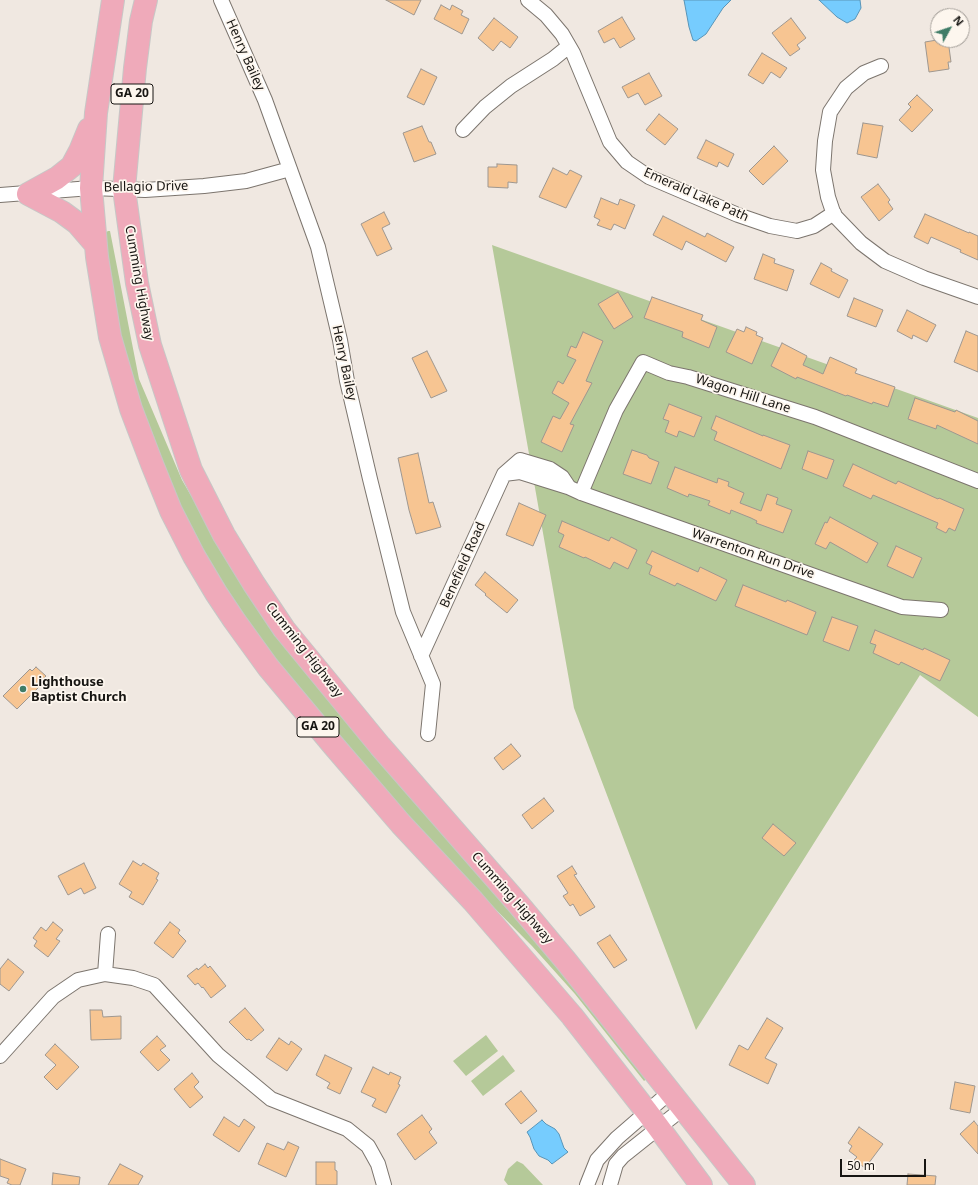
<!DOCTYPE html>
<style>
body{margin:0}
#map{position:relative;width:978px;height:1185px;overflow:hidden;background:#f0e8e1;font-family:"Noto Sans",sans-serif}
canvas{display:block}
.north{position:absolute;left:930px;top:8px;width:40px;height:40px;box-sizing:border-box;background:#fdf6ee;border:1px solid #a19c96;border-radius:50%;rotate:50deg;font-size:11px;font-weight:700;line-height:16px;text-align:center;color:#171512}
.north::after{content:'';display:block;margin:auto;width:14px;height:18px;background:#3f7c67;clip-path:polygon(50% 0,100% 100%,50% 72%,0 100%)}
.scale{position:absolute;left:840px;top:1159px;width:86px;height:18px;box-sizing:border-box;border:2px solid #171512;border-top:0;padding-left:5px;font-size:12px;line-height:14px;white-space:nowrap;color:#171512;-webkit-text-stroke:3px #fdf6ee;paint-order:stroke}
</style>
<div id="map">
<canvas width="978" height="1185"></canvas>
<div class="north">N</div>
<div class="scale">50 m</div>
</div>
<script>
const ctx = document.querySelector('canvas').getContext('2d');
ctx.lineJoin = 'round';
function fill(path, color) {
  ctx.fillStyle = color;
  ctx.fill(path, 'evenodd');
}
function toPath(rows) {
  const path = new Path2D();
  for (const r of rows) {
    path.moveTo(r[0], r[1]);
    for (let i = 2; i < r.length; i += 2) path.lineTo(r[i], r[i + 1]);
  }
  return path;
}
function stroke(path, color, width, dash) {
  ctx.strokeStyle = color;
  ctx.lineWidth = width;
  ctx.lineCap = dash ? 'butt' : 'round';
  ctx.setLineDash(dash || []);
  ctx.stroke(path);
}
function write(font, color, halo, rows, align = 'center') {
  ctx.font = font + ' "Noto Sans",sans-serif';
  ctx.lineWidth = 3.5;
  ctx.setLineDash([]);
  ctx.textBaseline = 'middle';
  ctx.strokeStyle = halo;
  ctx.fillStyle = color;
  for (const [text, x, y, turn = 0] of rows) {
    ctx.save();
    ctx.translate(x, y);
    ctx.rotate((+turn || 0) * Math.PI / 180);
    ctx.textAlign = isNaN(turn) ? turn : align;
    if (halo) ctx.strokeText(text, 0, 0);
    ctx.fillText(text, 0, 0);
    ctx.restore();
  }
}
fill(toPath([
 [108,231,110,231,139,379,182,480,226,556,649,1077,644,1081,575,994,532,946,409,822,269,656,192,536,148,432,121,342,109,274,105,233],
 [492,245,978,418,978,717,920,675,696,1030,574,708],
 [486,1035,498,1051,466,1076,453,1061],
 [503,1055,515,1071,483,1096,471,1081],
 [517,1161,523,1164,543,1185,508,1185,504,1180,508,1169]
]), '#b5c999');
const water = toPath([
 [684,0,731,0,723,8,706,34,696,41,693,40,689,27,684,0],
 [819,0,860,0,861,8,855,19,847,23,837,17,819,0],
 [542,1120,546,1124,555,1129,559,1134,564,1148,568,1152,552,1164,548,1160,539,1156,534,1149,530,1137,527,1132,542,1120]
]);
fill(water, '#76ccfe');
stroke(water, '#5a95b7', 1);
const building = toPath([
 [386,0,421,0,414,15,386,0],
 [441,5,450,10,452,5,463,11,461,15,469,19,462,34,434,19,441,5],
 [622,17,635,39,620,48,614,38,604,43,598,31,622,17],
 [494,18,518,37,510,48,501,41,493,51,478,38,494,18],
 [791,18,806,38,797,45,800,49,790,56,772,33,791,18],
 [937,40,948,40,951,62,948,62,949,69,929,72,925,42,937,40],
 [762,53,787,68,780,78,771,72,763,84,748,75,762,53],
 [421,69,437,77,424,105,407,97,421,69],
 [649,73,662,96,645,105,638,93,628,98,622,87,649,73],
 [917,95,933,110,912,132,899,120,911,107,908,104,917,95],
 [659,114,678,129,665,145,646,130,659,114],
 [863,123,883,126,877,158,857,154,863,123],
 [422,126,429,142,431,142,436,154,414,162,403,133,422,126],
 [706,140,734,154,728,167,719,162,717,167,697,158,706,140],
 [774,146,788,161,763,185,749,171,774,146],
 [497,164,517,165,517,183,508,182,508,188,488,187,488,167,497,167,497,164],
 [553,168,567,175,570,170,582,176,566,208,539,197,553,168],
 [878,184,890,200,888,202,893,209,879,221,861,197,878,184],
 [601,198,618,205,620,199,635,205,625,229,614,224,611,230,597,225,600,220,594,217,601,198],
 [384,212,390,224,382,228,392,249,377,256,361,224,384,212],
 [925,214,969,233,969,232,978,236,978,260,960,252,961,250,931,237,928,244,914,237,925,214],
 [663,216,705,237,707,233,734,247,726,262,686,241,682,250,653,235,663,216],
 [763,254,775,259,774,263,794,270,787,291,754,279,763,254],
 [821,263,832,269,831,271,848,280,839,298,810,284,821,263],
 [618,292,633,317,614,329,598,304,618,292],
 [652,297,703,315,701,320,717,327,709,348,682,337,683,332,644,318,652,297],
 [854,298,883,310,876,327,847,316,854,298],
 [907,310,936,325,927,342,913,335,912,339,897,331,907,310],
 [746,327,757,332,756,335,763,338,752,364,726,352,737,329,744,332,746,327],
 [966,331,978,336,978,372,954,362,966,331],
 [583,332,603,341,586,381,592,383,570,424,574,425,562,452,541,442,553,416,560,419,569,403,552,393,558,381,563,384,576,360,567,356,571,346,576,348,583,332],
 [782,343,807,356,803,365,823,374,830,357,857,369,855,373,895,387,888,407,873,402,872,404,847,395,846,396,797,377,796,379,771,366,782,343],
 [427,351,447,391,431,398,412,358,427,351],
 [915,398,955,412,956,410,978,421,978,444,937,425,936,429,908,419,915,398],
 [669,404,702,417,694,437,679,431,677,437,665,432,669,421,663,419,669,404],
 [716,416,763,436,763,435,790,445,781,469,714,440,717,432,711,429,716,416],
 [632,450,647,455,649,458,659,462,651,484,623,474,632,450],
 [808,451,834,460,827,479,802,469,808,451],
 [418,453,429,503,433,502,441,527,416,534,409,510,398,458,418,453],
 [853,464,896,484,898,481,938,499,939,498,964,509,955,531,949,528,946,533,936,528,938,523,873,495,871,499,843,486,853,464],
 [675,467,717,483,718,478,729,482,728,486,744,493,740,503,761,511,767,494,778,498,776,504,792,510,783,533,756,523,757,521,751,518,731,510,730,514,708,505,710,501,689,494,688,497,667,488,675,467],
 [519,503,546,515,533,546,506,535,519,503],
 [830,517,878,543,867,563,830,542,826,549,815,544,825,522,827,523,830,517],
 [562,521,609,541,611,537,637,550,628,569,614,562,610,569,585,557,584,558,559,547,564,535,558,532,562,521],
 [896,546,922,558,913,578,887,566,896,546],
 [652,551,698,572,700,567,727,580,716,601,677,583,675,586,649,574,652,566,646,563,652,551],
 [485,572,518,600,507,613,485,595,486,594,475,585,485,572],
 [743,585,786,602,787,600,816,612,807,635,735,606,743,585],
 [832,617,858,626,849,651,823,641,832,617],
 [875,630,923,650,924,648,950,660,940,681,901,662,899,665,873,653,876,645,870,643,875,630],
 [36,667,46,676,41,681,43,683,17,709,3,696,30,669,32,671,36,667],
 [511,744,521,756,503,770,494,758,511,744],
 [544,798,554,811,532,829,522,815,544,798],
 [773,824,796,843,784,856,762,838,773,824],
 [133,861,141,866,143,863,159,873,156,879,158,880,143,905,129,897,132,892,119,884,133,861],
 [84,863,96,888,84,894,81,888,68,895,58,876,84,863],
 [572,866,577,874,574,875,595,907,580,916,573,904,570,906,563,896,568,893,557,876,572,866],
 [53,922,63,930,56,939,60,941,48,957,34,946,37,941,33,938,41,927,46,931,53,922],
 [170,922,180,930,178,933,186,941,173,958,154,943,170,922],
 [610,935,627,960,614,968,597,943,610,935],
 [8,959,24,972,9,991,0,984,0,969,8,959],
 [205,964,208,968,210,966,226,986,211,998,203,987,202,988,198,983,195,985,187,976,197,968,198,970,205,964],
 [245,1008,264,1030,251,1041,249,1039,247,1040,229,1022,245,1008],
 [90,1010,102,1010,103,1017,121,1016,121,1039,91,1040,90,1010],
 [767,1018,783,1028,765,1058,777,1064,768,1084,729,1065,739,1045,748,1050,767,1018],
 [157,1036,166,1046,160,1050,170,1060,158,1071,140,1052,157,1036],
 [279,1038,289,1045,291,1041,302,1049,287,1071,266,1057,279,1038],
 [55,1044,79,1067,57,1090,44,1077,56,1065,45,1055,55,1044],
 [325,1055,352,1068,340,1094,327,1088,330,1083,316,1075,325,1055],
 [373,1067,389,1075,390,1072,401,1077,398,1084,400,1085,386,1113,372,1106,376,1099,361,1092,373,1067],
 [192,1073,199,1082,194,1087,203,1097,190,1108,174,1089,192,1073],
 [955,1082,975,1086,970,1113,950,1109,955,1082],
 [521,1091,537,1111,521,1124,505,1104,521,1091],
 [422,1115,432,1129,429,1132,437,1143,415,1160,397,1134,422,1115],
 [224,1117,239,1127,244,1119,255,1127,239,1152,213,1135,224,1117],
 [974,1121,978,1126,978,1154,960,1134,974,1121],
 [859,1127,883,1144,865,1168,854,1160,857,1157,849,1151,852,1146,848,1143,859,1127],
 [288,1142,299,1147,286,1177,258,1164,267,1143,284,1150,288,1142],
 [0,1159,26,1169,20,1185,12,1185,7,1183,9,1179,0,1176,0,1159],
 [316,1162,335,1162,335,1170,337,1171,337,1185,316,1185,316,1162],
 [120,1164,143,1176,138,1185,108,1185,120,1164],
 [53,1173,80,1177,79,1185,52,1185,53,1173],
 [908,1174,936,1176,935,1185,907,1185,908,1174]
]);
fill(building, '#f7c592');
stroke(building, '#9e9790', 1);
const minor = toPath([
 [221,0,265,100,318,247,340,340,347,381,370,479,403,612,433,684,428,734],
 [528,0,546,15,562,34,573,53,610,142,627,162,649,177,738,215,770,226,797,231,814,226,834,213],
 [881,66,864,73,846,88,830,112,825,141,823,170,828,197,834,215,861,243,885,261,924,278,978,297],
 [463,130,485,107,511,86,553,59,569,46],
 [0,195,91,188,145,190,204,186,246,181,290,169],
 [504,474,520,472,568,487,581,493,902,607,941,610],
 [581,493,616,410,643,362,669,373,688,377,815,417,978,481],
 [421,656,504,474,520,460,550,469,562,477,568,486],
 [105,974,108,934],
 [0,1056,53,997,78,980,105,974,133,978,154,985,218,1055,271,1099,347,1129,368,1146,378,1164,384,1185],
 [587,1185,597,1160,617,1138,670,1092],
 [610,1185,616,1164,623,1156,682,1109]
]);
const trunk = toPath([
 [113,0,96,113,91,188,97,257,110,337,131,409,152,464,171,511,194,556,216,593,234,620,268,667,334,746,401,824,473,901,572,1016,647,1112,701,1185],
 [146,0,141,21,135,68,124,189,137,283,150,345,191,470,224,535,254,584,284,629,380,746,519,905,566,961,744,1185],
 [28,194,57,178,72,166,80,151,89,129],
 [28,194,62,212,77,223,96,245]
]);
stroke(minor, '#7c756e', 16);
stroke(trunk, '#c7c7c6', 24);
stroke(minor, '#fff', 14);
stroke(trunk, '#efaaba', 22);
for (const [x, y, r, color] of [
 [23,689,4,"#3f7c67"]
]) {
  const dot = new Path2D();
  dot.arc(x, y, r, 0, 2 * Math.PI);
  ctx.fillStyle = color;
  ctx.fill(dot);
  stroke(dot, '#fdf6ee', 1.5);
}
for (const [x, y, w] of [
 [132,94,42],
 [318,727,42]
]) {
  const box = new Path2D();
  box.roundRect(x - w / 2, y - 10, w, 20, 3);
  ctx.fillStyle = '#fdf6ee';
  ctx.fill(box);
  stroke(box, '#171512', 1);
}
write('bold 12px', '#171512', null, [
 ["GA 20",132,94],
 ["GA 20",318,727]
]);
write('13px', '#171512', '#fdf6ee', [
 ["Henry Bailey",245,55,66],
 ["Bellagio Drive",146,187,-1],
 ["Emerald Lake Path",696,195,24],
 ["Cumming Highway",139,283,80],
 ["Henry Bailey",344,363,78],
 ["Wagon Hill Lane",743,394,18],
 ["Warrenton Run Drive",753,554,19],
 ["Benefield Road",463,565,-66],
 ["Cumming Highway",304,650,52],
 ["Cumming Highway",512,898,49]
]);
write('bold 13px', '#171512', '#fdf6ee', [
 ["Lighthouse",31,682],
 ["Baptist Church",31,697]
], 'left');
</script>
